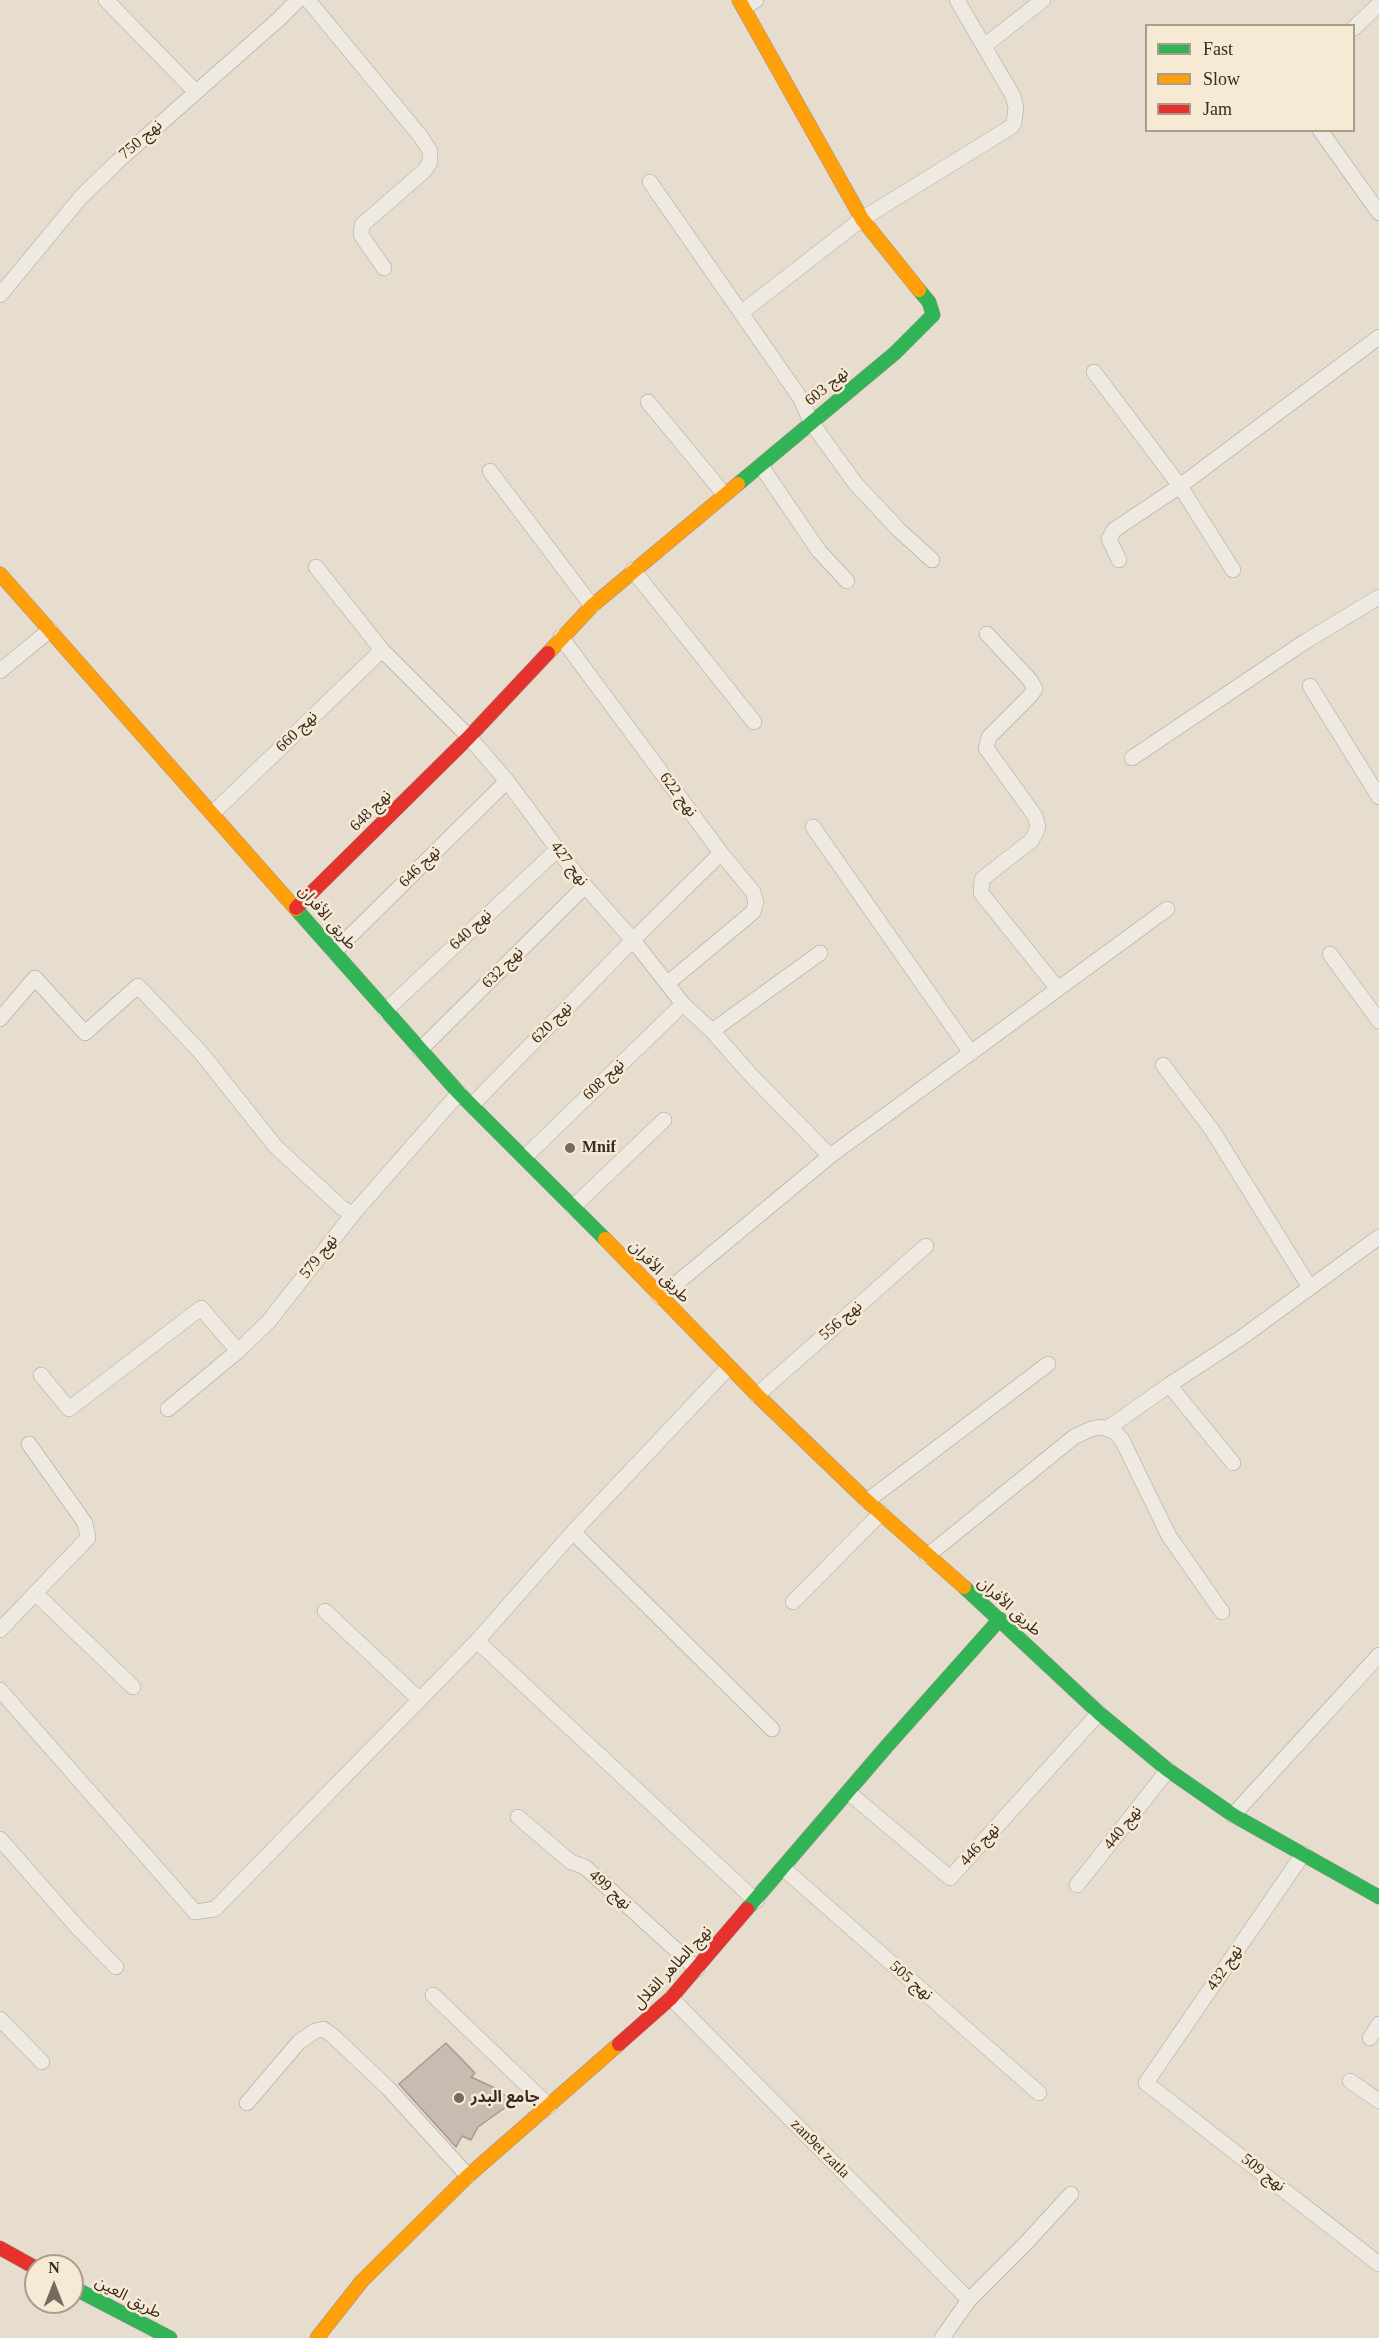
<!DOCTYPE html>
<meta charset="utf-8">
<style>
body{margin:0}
#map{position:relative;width:1379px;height:2338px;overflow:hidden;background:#e6ddcf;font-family:"Times New Roman",serif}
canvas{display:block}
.legend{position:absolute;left:1145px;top:24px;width:210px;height:108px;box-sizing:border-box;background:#f6ead5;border:2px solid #ab9d8c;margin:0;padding:8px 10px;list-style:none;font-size:18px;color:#3b2a1f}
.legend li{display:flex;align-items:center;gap:12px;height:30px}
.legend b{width:30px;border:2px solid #ab9d8c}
.north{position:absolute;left:24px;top:2254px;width:60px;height:60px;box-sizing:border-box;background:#f6ead5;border:2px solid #ab9d8c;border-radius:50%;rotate:0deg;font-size:16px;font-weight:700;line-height:24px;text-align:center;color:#3b2a1f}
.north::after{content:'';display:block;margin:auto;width:21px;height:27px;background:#77695d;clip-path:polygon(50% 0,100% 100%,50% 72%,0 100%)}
</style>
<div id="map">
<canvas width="1379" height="2338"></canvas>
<ul class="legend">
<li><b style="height:8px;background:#30b455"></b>Fast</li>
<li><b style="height:8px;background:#ff9f0a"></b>Slow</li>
<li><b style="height:8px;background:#e5322d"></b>Jam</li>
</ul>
<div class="north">N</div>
</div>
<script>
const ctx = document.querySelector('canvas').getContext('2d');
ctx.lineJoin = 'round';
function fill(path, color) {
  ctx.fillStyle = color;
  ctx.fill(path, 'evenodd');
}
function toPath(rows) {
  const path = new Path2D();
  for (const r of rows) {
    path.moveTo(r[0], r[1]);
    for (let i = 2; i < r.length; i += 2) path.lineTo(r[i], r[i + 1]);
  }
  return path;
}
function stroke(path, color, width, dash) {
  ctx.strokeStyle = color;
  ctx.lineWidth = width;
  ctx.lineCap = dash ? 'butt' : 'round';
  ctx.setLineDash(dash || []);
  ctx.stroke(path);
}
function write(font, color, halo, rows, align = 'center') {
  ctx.font = font + ' "Times New Roman","Noto Sans Arabic",serif';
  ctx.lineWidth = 5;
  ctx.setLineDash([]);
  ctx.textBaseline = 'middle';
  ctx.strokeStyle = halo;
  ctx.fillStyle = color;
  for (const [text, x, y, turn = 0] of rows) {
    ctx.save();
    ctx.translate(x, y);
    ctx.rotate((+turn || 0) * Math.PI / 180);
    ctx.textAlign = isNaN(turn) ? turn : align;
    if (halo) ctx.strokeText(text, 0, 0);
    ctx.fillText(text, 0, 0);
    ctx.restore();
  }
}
const building = toPath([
 [446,2043,475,2073,471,2077,497,2089,513,2102,478,2127,471,2140,462,2136,456,2147,399,2084,446,2043]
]);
fill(building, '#cabbb0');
stroke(building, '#a7998e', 1.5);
const street = toPath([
 [106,0,196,92],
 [308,0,421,137,430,151,430,162,425,170,362,225,361,235,384,268],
 [745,7,756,0],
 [1354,28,1379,4],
 [984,46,1043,0],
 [1320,130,1379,213],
 [650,182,801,399,811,422,855,483,899,530,932,560],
 [0,295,81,197,117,162,279,19,298,0],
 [742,312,862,219,1011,127,1014,123,1016,107,1013,96,957,0],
 [1094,372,1180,486,1233,570],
 [648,402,724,494],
 [761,466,819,551,847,581],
 [490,471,592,606],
 [1119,560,1109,539,1114,530,1180,486,1379,337],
 [316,567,382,650,469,737,507,781,585,886,633,940,683,1004,712,1031,749,1073,830,1156],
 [633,570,754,722],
 [987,634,1030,680,1035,689,1030,696,989,737,986,748,1035,816,1038,827,1032,840,982,879,981,893,1058,989],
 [0,671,50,630],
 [1310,686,1379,797],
 [1132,758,1306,641,1379,597],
 [213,813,382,650],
 [813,827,971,1053],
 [334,952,507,781],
 [1330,954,1379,1021],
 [668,983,753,912,756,902,753,892,721,853],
 [385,1011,558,849],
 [0,1019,35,978,85,1033,138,986,202,1054,275,1146,342,1208,353,1214],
 [712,1031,820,953],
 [420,1050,585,886],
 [1163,1065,1212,1130,1309,1286],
 [472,1105,633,940,721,853,561,637],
 [525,1157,683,1004],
 [573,1207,664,1120],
 [660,1297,830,1156,1167,909],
 [41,1375,69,1409,201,1308,238,1351],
 [1169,1385,1233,1463],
 [757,1395,926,1246],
 [168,1409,238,1351,269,1321,353,1214,459,1093],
 [1108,1428,1169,1385,1241,1338,1379,1237],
 [867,1501,1048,1364],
 [573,1532,772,1729],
 [927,1556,1074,1437,1091,1429,1101,1427,1115,1432,1122,1440,1169,1536,1222,1612],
 [35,1593,133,1687],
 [793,1602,881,1513],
 [325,1611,420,1700],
 [0,1630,88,1538,85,1523,29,1444],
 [477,1641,756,1901],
 [0,1690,195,1912,215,1909,477,1641,573,1532,729,1367],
 [848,1792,950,1878,1099,1713],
 [1233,1815,1379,1655],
 [518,1817,571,1862,585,1867,697,1969],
 [0,1839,78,1928,116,1967],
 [1303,1854,1146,2083,1379,2264],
 [783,1868,1039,2093],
 [1077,1885,1168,1770],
 [433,1995,549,2106],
 [671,1998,969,2300],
 [0,2019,42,2062],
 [1370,2038,1379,2024],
 [1350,2081,1379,2101],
 [247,2103,299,2042,315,2031,323,2029,332,2035,388,2088,468,2176],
 [942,2338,969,2300,1026,2243,1071,2194]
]);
const fast = toPath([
 [738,484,895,353,933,315,929,302,919,290],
 [296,909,459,1093,605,1239],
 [964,1587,1099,1713,1168,1770,1233,1815,1379,1897],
 [747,1909,887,1746,1000,1619],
 [72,2287,170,2338]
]);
const slow = toPath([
 [739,0,862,219,919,290],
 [0,574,296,909],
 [548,653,592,606,738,484],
 [605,1239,757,1395,867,1501,964,1587],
 [317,2338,362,2281,468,2176,619,2044]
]);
const jam = toPath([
 [296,908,469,737,548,653],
 [619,2044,671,1998,747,1909],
 [0,2248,36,2268]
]);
stroke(street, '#aba298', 16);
stroke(fast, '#9b9288', 15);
stroke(slow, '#9b9288', 15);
stroke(jam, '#9b9288', 15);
stroke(street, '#eee9e1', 15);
stroke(fast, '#30b455', 14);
stroke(slow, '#ff9f0a', 14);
stroke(jam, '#e5322d', 14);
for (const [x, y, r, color] of [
 [570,1148,6,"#77695d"],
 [459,2098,6,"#77695d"]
]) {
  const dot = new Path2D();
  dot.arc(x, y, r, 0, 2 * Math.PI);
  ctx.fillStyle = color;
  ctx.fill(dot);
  stroke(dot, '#f6ead5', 2);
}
write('16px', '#3b2a1f', '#f6ead5', [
 ["نهج 750",141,140,-41],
 ["نهج 603",827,387,-39],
 ["نهج 660",297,732,-44],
 ["نهج 622",678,795,53],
 ["نهج 648",371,811,-45],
 ["نهج 427",569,864,53],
 ["نهج 646",420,867,-45],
 ["طريق الأفران",327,918,49],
 ["نهج 640",471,930,-43],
 ["نهج 632",503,968,-45],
 ["نهج 620",552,1023,-46],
 ["نهج 608",604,1080,-44],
 ["نهج 579",319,1257,-52],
 ["طريق الأفران",659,1272,46],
 ["نهج 556",841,1321,-41],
 ["طريق الأفران",1009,1607,42],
 ["نهج 440",1123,1828,-52],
 ["نهج 446",980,1845,-48],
 ["نهج 499",610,1890,42],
 ["نهج الطاهر القلال",673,1968,-47],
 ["نهج 432",1225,1968,-56],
 ["نهج 505",911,1981,41],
 ["zan9et zatla",820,2149,45],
 ["نهج 509",1263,2173,38],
 ["طريق العين",128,2298,28]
]);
write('bold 16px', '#3b2a1f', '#f6ead5', [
 ["Mnif",582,1148],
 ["جامع البدر",471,2098]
], 'left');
</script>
